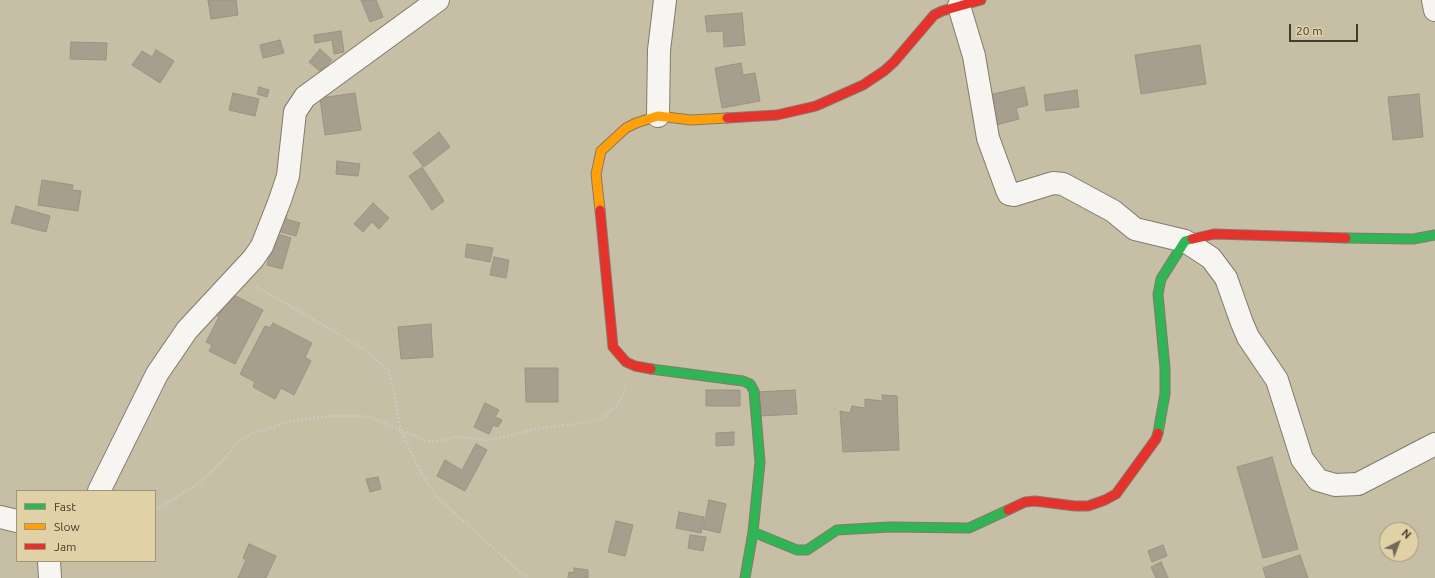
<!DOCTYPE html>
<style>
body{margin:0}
#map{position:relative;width:1435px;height:578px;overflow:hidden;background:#c7bea6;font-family:Ubuntu,sans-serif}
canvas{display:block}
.legend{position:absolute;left:16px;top:490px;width:140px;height:72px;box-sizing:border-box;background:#e1d1a6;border:1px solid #a29575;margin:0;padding:5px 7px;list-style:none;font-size:12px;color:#433c2b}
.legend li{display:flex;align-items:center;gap:8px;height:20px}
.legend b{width:20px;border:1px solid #a29575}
.north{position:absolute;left:1379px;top:522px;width:40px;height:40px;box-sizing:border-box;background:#e1d1a6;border:1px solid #a29575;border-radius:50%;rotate:42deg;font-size:11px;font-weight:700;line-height:16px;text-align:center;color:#433c2b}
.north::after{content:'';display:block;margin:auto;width:14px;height:18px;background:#716a56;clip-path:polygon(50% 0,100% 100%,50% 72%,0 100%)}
.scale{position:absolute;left:1289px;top:24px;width:69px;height:18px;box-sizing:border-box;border:2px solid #433c2b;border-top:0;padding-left:5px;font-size:12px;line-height:14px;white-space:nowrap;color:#433c2b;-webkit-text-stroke:3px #e1d1a6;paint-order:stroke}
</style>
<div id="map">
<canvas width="1435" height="578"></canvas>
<ul class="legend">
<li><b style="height:5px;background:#30b455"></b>Fast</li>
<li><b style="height:5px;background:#ff9f0a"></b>Slow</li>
<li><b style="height:5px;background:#e5322d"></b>Jam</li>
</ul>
<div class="north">N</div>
<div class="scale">20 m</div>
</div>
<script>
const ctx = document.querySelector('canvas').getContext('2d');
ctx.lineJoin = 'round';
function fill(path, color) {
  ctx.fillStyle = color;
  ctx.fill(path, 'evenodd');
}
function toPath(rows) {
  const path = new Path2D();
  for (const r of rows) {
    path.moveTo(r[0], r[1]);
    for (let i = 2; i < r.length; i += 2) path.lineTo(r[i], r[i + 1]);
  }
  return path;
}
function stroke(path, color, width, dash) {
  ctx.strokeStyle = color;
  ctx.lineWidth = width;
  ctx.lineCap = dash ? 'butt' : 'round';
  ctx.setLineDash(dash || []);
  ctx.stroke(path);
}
const building = toPath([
 [208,0,236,0,238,15,211,19,208,0],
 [361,0,376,0,383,17,370,22,361,0],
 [742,13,745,45,724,47,723,31,707,32,705,16,742,13],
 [341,31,344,52,334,54,332,40,315,43,314,35,341,31],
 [280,40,284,53,263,58,260,45,280,40],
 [71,42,107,43,106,60,70,59,71,42],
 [1200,45,1206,84,1141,94,1135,55,1200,45],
 [320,49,332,60,321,72,309,62,320,49],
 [156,50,174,61,160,83,132,65,142,51,152,57,156,50],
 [741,63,743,75,755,73,760,101,722,108,715,68,741,63],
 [259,87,269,90,267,97,257,94,259,87],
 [1024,87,1028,105,1016,108,1019,119,996,125,989,95,1024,87],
 [1077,90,1079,107,1046,111,1044,95,1077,90],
 [233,93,259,99,255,116,229,110,233,93],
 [355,93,361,130,325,135,320,98,355,93],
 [1419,94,1423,137,1393,140,1388,97,1419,94],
 [439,132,450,147,424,167,413,153,439,132],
 [337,161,360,164,358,176,336,174,337,161],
 [422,167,444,201,432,210,409,176,422,167],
 [42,180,73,185,72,190,81,191,78,211,38,205,42,180],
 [373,203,389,218,379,229,372,222,363,232,354,224,373,203],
 [16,206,50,216,46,232,11,223,16,206],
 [277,212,287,215,286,219,300,223,296,236,273,230,277,212],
 [275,233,291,238,282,269,267,265,275,233],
 [467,244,493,248,490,262,465,257,467,244],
 [494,257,509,260,506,278,490,275,494,257],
 [228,292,263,310,235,364,209,351,212,345,206,342,219,317,216,315,228,292],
 [273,323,312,343,305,357,311,361,294,395,281,388,275,399,253,387,255,382,240,374,265,326,270,328,273,323],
 [431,324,433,357,401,359,398,327,431,324],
 [525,368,558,368,558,402,526,402,525,368],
 [706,390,740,390,740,406,706,406,706,390],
 [795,390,797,414,759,416,757,392,795,390],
 [882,395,897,396,899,450,843,452,840,411,850,413,852,406,865,408,865,399,883,401,882,395],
 [485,403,499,410,495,417,502,420,498,427,493,425,489,434,474,427,485,403],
 [734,432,734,445,716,446,716,433,734,432],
 [476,444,487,450,465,491,437,476,445,460,462,470,476,444],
 [1272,457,1298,549,1263,558,1237,467,1272,457],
 [378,477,381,489,370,492,366,479,378,477],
 [709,500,726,504,720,533,703,529,709,500],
 [679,512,704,517,701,533,676,528,679,512],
 [616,521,633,525,625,556,608,552,616,521],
 [690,535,706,537,703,551,688,548,690,535],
 [249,544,276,556,266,578,238,578,246,560,243,558,249,544],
 [1163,545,1167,556,1152,562,1148,551,1163,545],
 [1300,555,1308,578,1266,578,1263,568,1300,555],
 [1161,562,1168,578,1156,578,1151,567,1161,562],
 [574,568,588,570,588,578,568,578,569,572,574,573,574,568]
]);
fill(building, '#a89e8d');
stroke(building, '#9c9281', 1);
const street = toPath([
 [1433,0,1435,10],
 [959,6,974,56,988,138,1007,190,1009,194,1014,195,1053,183,1063,184,1113,211,1135,229,1185,241,1211,258,1226,278,1242,323,1248,337,1277,380,1302,459,1318,480,1335,485,1358,484,1435,444],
 [658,116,659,50,665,0],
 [99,491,157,374,187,330,253,259,262,246,280,200,288,176,295,112,305,97,438,0],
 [0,517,17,521],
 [49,561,50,578]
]);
const fast = toPath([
 [1346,238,1413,239,1435,235],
 [651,369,743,381,750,384,754,391,760,462,753,532,745,578],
 [1158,433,1165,394,1165,368,1158,294,1161,279,1185,241,1192,239],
 [753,532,797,550,807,550,837,530,890,527,969,528,1008,510]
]);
const slow = toPath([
 [600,210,596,174,601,151,626,128,636,123,658,116,691,120,727,118]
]);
const jam = toPath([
 [727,118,777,115,816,106,863,85,884,71,894,62,934,15,942,11,981,0],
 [600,210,613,347,626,362,635,366,651,369],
 [1192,239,1214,234,1346,238],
 [1008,510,1025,502,1035,501,1075,506,1088,506,1105,500,1116,494,1156,439,1158,433]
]);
stroke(street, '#827b69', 24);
stroke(fast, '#827b69', 11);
stroke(slow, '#827b69', 11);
stroke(jam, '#827b69', 11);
stroke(toPath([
 [257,287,364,349,389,371,393,387,401,431,418,467,430,487,438,498,519,571,529,578],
 [155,510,198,484,219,465,238,442,251,434,291,421,328,416,359,416,370,417,426,441,431,442,457,437,485,440,494,439,537,429,591,422,602,419,616,406,625,393,625,386]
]), '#cac8c1', 2.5, [2, 2]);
stroke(street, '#f7f5f2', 22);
stroke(fast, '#30b455', 9);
stroke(slow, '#ff9f0a', 9);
stroke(jam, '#e5322d', 9);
</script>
